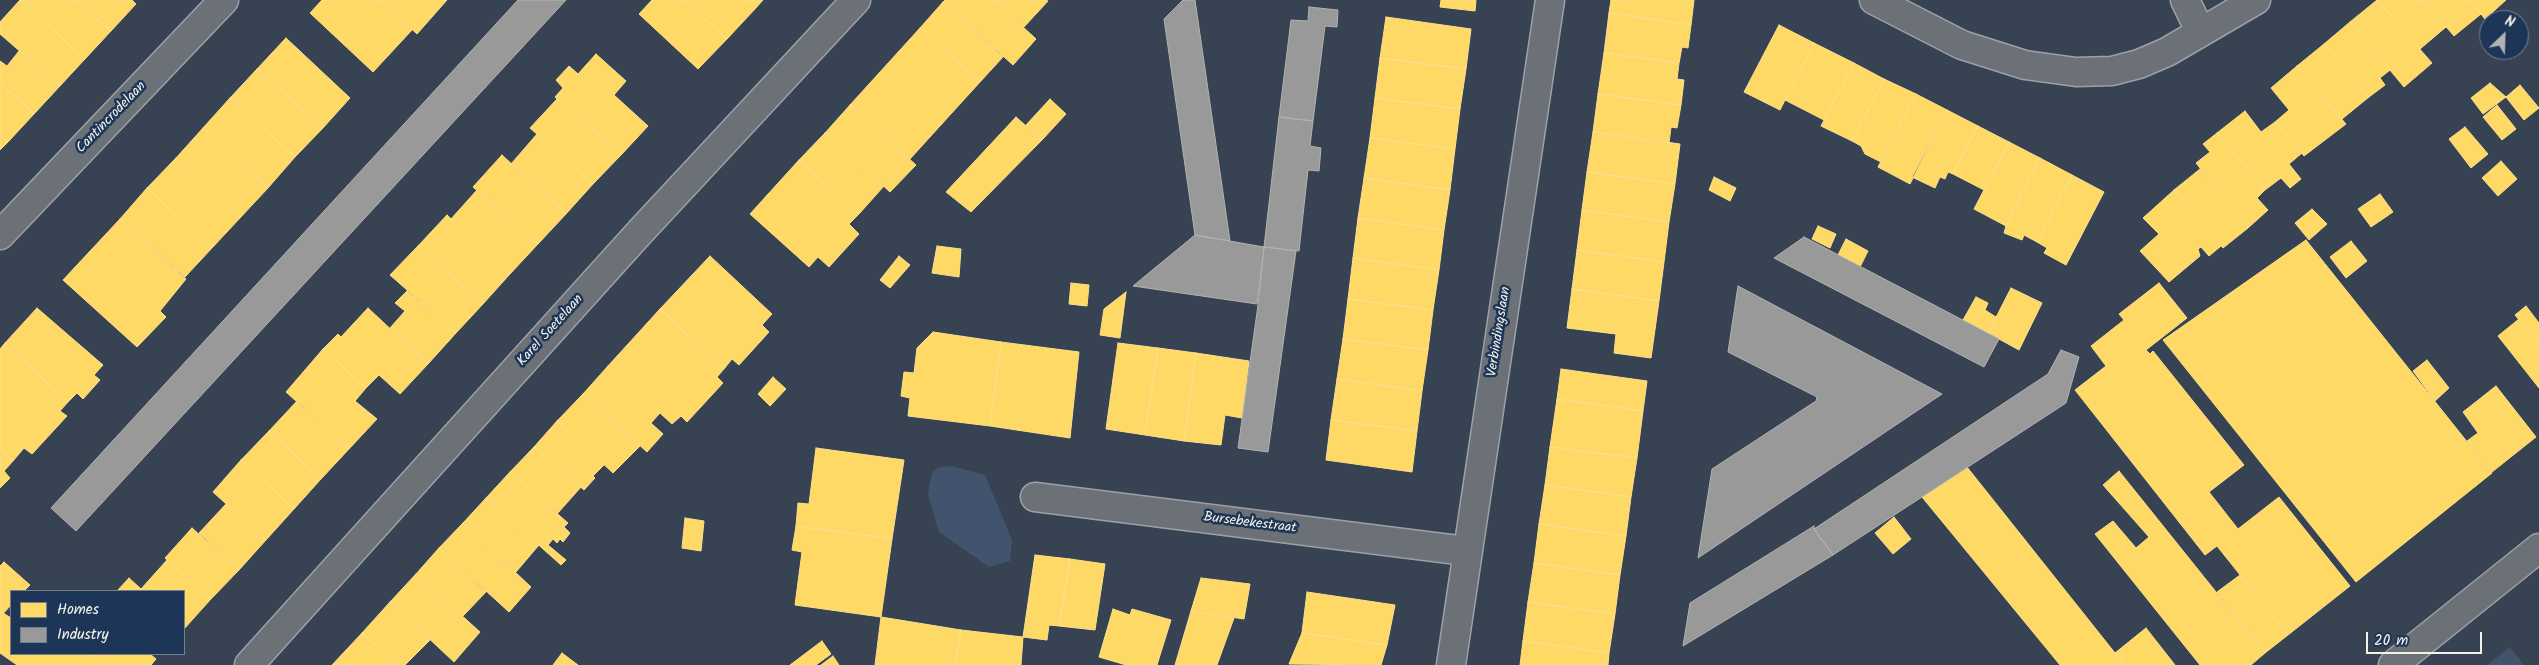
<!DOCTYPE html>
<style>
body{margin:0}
#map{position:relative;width:2539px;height:665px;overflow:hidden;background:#374253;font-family:Kalam,sans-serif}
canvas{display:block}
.legend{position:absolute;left:10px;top:590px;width:175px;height:65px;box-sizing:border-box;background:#1d3557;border:1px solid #738091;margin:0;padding:6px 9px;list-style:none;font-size:15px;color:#f4f1e8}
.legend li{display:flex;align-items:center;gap:10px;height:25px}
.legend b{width:25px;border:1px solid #738091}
.north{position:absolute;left:2479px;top:10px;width:50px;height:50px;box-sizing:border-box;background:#1d3557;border:1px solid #738091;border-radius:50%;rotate:24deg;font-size:14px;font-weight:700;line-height:20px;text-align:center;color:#f4f1e8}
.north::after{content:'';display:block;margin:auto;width:18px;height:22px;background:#b2b4b4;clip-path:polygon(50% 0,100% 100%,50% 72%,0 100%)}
.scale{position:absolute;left:2366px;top:632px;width:116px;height:22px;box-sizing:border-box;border:2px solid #f4f1e8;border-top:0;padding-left:6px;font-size:15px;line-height:18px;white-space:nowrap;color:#f4f1e8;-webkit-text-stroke:4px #1d3557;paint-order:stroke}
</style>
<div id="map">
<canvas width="2539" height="665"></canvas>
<ul class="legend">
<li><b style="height:14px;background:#ffd966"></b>Homes</li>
<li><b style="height:14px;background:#999"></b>Industry</li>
</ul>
<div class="north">N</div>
<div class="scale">20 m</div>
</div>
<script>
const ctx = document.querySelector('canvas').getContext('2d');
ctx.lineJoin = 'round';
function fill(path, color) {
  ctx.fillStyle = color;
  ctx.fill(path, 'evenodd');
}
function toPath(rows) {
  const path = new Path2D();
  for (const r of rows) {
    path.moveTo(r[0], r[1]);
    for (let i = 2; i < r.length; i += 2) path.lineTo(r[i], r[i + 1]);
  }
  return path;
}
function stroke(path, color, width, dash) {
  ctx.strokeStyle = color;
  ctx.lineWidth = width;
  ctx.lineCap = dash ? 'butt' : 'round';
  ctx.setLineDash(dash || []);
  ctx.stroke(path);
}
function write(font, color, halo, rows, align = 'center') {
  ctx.font = font + ' Kalam,sans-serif';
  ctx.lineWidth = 5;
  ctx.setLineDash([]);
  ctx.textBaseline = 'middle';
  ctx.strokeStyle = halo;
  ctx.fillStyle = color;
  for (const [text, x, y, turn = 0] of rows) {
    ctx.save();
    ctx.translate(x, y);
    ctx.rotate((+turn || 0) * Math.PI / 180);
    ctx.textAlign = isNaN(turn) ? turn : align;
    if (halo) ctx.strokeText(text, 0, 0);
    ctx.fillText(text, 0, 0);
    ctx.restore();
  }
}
fill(toPath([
 [952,466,985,475,1012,540,1010,561,989,567,939,532,928,494,932,472,940,467],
 [2510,647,2524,665,2487,665]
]), '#42546d');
const homes = toPath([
 [20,0,85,59,60,86,0,34,0,22,20,0],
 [20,0,75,0,111,31,85,59,20,0],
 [75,0,132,0,136,4,111,31,75,0],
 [322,0,380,0,412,30,373,72,310,13,322,0],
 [380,0,447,0,417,34,380,0],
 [652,0,684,0,727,39,698,69,639,14,652,0],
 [684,0,746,0,755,9,727,39,684,0],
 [746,0,763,0,755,9,746,0],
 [945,0,994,0,1036,39,1013,65,943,2,945,0],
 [994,0,1046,0,1048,1,1024,27,994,0],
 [1441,0,1476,0,1475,11,1440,7,1441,0],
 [1611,0,1694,0,1691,25,1609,13,1611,0],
 [2377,0,2423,0,2446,27,2420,49,2377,0],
 [2377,0,2432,63,2404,87,2350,22,2377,0],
 [2423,0,2469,0,2481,14,2454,36,2423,0],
 [2469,0,2506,0,2485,19,2469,0],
 [943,2,1003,57,980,82,920,28,943,2],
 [1609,13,1691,25,1688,48,1682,47,1679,63,1604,53,1609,13],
 [1386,17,1471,29,1466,69,1380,58,1386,17],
 [2350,22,2390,70,2380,78,2385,85,2369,97,2324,44,2350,22],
 [1779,25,1814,43,1780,110,1744,92,1779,25],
 [920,28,980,82,910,159,850,105,920,28],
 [286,38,350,98,323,128,257,69,286,38],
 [1814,43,1854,63,1824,120,1785,100,1814,43],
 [2324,44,2369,97,2342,119,2297,66,2324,44],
 [19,51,60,86,34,114,0,83,0,61,7,66,19,51],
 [1604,53,1679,63,1677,79,1684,80,1681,105,1598,94,1604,53],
 [596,54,626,81,614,95,648,126,622,154,555,97,563,88,556,80,569,66,578,74,596,54],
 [1380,58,1466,69,1460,109,1375,98,1380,58],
 [1854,63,1884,79,1852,141,1821,126,1854,63],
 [2297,66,2346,124,2304,156,2275,122,2289,110,2271,88,2297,66],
 [257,69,323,128,295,157,230,98,257,69],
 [1884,79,1916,94,1881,162,1865,154,1861,146,1852,141,1884,79],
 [0,83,34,114,8,142,0,135,0,83],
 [2490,83,2506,97,2483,114,2471,98,2490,83],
 [2520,85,2539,108,2524,120,2506,97,2520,85],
 [1598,94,1681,105,1677,128,1671,127,1669,143,1593,132,1598,94],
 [1916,94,1947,110,1910,184,1878,167,1916,94],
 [230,98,295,157,268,188,203,128,230,98],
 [1375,98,1460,109,1455,149,1370,138,1375,98],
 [557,99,622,154,593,184,530,128,557,99],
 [1050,99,1066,114,1042,140,1026,125,1050,99],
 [850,105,916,165,890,192,825,133,850,105],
 [2497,105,2516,129,2502,140,2483,117,2497,105],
 [1947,110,1978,126,1953,174,1948,172,1945,179,1940,177,1935,188,1912,177,1947,110],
 [2245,111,2261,132,2275,122,2302,153,2289,164,2301,179,2290,188,2281,178,2265,190,2217,133,2245,111],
 [1016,117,1042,140,971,212,946,192,1016,117],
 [1978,126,2009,142,1984,190,1953,174,1978,126],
 [2465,127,2488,154,2471,168,2449,139,2465,127],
 [203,128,268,188,240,218,176,158,203,128],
 [1593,132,1680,144,1675,184,1587,172,1593,132],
 [825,133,884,186,859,214,799,160,825,133],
 [2217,133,2265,190,2257,198,2268,210,2248,228,2196,163,2210,152,2203,144,2217,133],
 [537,134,593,184,566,214,511,164,537,134],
 [0,135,8,142,0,150,0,135],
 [1370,138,1455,149,1450,190,1364,178,1370,138],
 [2009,142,2040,158,2006,226,1974,209,2009,142],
 [502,155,566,214,538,244,473,187,502,155],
 [176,158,240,218,212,248,147,188,176,158],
 [2040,158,2072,175,2037,242,2024,235,2022,240,2004,233,2006,226,2040,158],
 [799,160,859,214,849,224,859,234,829,267,818,257,809,267,750,214,799,160],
 [2501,161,2517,179,2498,196,2482,178,2501,161],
 [2200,169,2248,228,2223,248,2174,190,2200,169],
 [1587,172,1675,184,1669,222,1582,210,1587,172],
 [2072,175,2104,192,2066,265,2044,253,2047,248,2037,242,2072,175],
 [1714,177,1736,188,1730,201,1709,190,1714,177],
 [1364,178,1450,190,1444,230,1358,218,1364,178],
 [147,188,212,248,185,277,120,219,147,188],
 [477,190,538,244,510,274,451,219,477,190],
 [2174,190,2221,246,2209,256,2201,247,2198,249,2200,256,2169,282,2140,251,2159,234,2143,218,2174,190],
 [2380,194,2393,212,2371,227,2358,209,2380,194],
 [2312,209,2327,224,2309,240,2295,223,2312,209],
 [1582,210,1669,222,1664,262,1577,250,1582,210],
 [447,215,510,274,483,304,418,246,447,215],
 [1358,218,1444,230,1439,270,1353,258,1358,218],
 [120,219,186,279,160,311,166,317,137,347,63,280,120,219],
 [1818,226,1836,234,1830,248,1812,239,1818,226],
 [1846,239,1868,251,1860,267,1838,255,1846,239],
 [2306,240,2492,473,2356,582,2163,340,2306,240],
 [2351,241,2367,261,2346,278,2330,257,2351,241],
 [418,246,483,304,456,333,390,275,418,246],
 [937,246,961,249,959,277,932,273,937,246],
 [1577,250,1664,262,1659,301,1572,289,1577,250],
 [710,256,772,314,762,325,769,332,739,365,732,359,724,369,660,309,710,256],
 [899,256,910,265,890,288,880,280,899,256],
 [1353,258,1439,270,1433,310,1348,299,1353,258],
 [1071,283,1089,285,1087,306,1069,304,1071,283],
 [2159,283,2187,318,2146,350,2150,354,2153,351,2244,465,2209,492,2238,529,2279,497,2350,586,2288,635,2217,546,2205,555,2075,390,2106,366,2091,346,2124,320,2119,314,2159,283],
 [2011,288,2042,303,2019,350,1988,333,2011,288],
 [1572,289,1659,301,1651,358,1614,353,1616,334,1567,328,1572,289],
 [407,291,456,333,428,364,390,328,405,311,395,303,407,291],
 [1126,292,1120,338,1100,335,1104,309,1126,292],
 [1976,297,1988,303,1985,310,1996,317,1988,333,1963,320,1976,297],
 [1348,299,1433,310,1428,350,1343,339,1348,299],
 [2526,306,2539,323,2539,344,2515,315,2526,306],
 [37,308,103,365,94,375,100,380,83,399,77,393,68,402,5,343,37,308],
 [368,308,428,364,400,394,379,375,366,388,323,349,338,334,341,337,368,308],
 [660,309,724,369,717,377,723,383,687,422,681,416,672,424,608,366,660,309],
 [2519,319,2539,344,2539,388,2498,336,2519,319],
 [933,332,1001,342,990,426,908,416,910,398,901,396,904,372,914,373,917,348,933,332],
 [1343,339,1428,350,1422,391,1337,379,1343,339],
 [1001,342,1079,352,1070,438,990,426,1001,342],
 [5,343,68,402,60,411,67,416,32,454,24,448,13,461,0,449,0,349,5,343],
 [1118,343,1158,348,1145,435,1106,429,1118,343],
 [1158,348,1196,353,1184,441,1145,435,1158,348],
 [323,349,366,388,355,401,377,419,349,449,286,392,323,349],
 [1196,353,1249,361,1242,418,1225,415,1221,445,1184,441,1196,353],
 [2427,360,2449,388,2435,401,2413,371,2427,360],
 [608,366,660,413,651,423,663,434,647,452,583,394,608,366],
 [1561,369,1647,381,1643,411,1557,399,1561,369],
 [773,377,786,389,770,406,758,394,773,377],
 [1337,379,1422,391,1417,431,1331,420,1337,379],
 [2496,386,2536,437,2492,472,2467,441,2478,433,2463,412,2496,386],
 [583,394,640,446,613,473,557,421,583,394],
 [1557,399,1643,411,1637,458,1550,447,1557,399],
 [297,401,349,449,321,479,269,431,297,401],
 [1331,420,1417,431,1412,472,1326,460,1331,420],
 [557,421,604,465,593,476,595,478,584,490,534,447,557,421],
 [269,431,321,479,294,509,241,460,269,431],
 [534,447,581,487,557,514,510,472,534,447],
 [1550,447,1637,458,1631,497,1545,485,1550,447],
 [816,448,904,460,892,539,796,526,798,503,809,504,816,448],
 [0,449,13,461,4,471,10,478,0,488,0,449],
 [241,460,294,509,266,540,213,492,241,460],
 [1967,467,2115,653,2125,665,2060,665,1922,497,1967,467],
 [2119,471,2265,653,2251,665,2200,665,2095,534,2113,521,2136,548,2149,537,2103,485,2119,471],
 [510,472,568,523,564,527,570,533,563,542,560,539,557,543,553,539,548,545,566,560,561,565,486,498,510,472],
 [1545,485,1631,497,1626,536,1539,524,1545,485],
 [486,498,539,545,516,572,463,523,486,498],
 [226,504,266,540,239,570,199,533,226,504],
 [1894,517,1911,539,1893,554,1875,533,1894,517],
 [685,518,704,521,701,551,682,548,685,518],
 [463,523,531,587,509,612,439,548,463,523],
 [1539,524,1626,536,1620,575,1534,563,1539,524],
 [796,526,892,539,881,617,795,605,802,552,792,550,796,526],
 [192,528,239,570,211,599,165,558,192,528],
 [439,548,486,592,463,616,416,574,439,548],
 [1035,555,1070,559,1059,626,1049,625,1047,640,1023,637,1035,555],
 [1070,559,1105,564,1095,630,1059,626,1070,559],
 [167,560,211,599,184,629,184,591,143,591,141,589,167,560],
 [4,562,30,585,24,591,11,591,11,605,0,617,0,566,4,562],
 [1534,563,1620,575,1615,614,1528,602,1534,563],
 [416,574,480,632,454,662,390,602,416,574],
 [2240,575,2288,635,2265,653,2217,592,2240,575],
 [129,578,141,589,143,591,117,591,129,578],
 [1201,578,1250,584,1244,619,1191,611,1201,578],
 [1307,592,1395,605,1387,645,1302,633,1307,592],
 [390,602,430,640,405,665,398,665,362,633,390,602],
 [1528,602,1615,614,1609,653,1523,641,1528,602],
 [1113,609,1130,615,1132,609,1171,620,1157,665,1126,665,1099,657,1113,609],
 [1191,611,1234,618,1217,665,1175,665,1191,611],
 [3,613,11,618,11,654,89,654,102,665,17,665,0,653,0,617,3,613],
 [881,617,961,630,955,665,875,665,881,617],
 [2146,628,2175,665,2125,665,2115,653,2146,628],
 [961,630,1023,637,1021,665,955,665,961,630],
 [362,633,398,665,332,665,362,633],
 [1302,633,1387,645,1381,665,1289,664,1302,633],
 [822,641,831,654,816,665,790,665,822,641],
 [1523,641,1609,653,1608,665,1520,665,1523,641],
 [562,653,578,665,553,665,562,653],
 [89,654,150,654,156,659,151,665,102,665,89,654],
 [833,656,839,665,821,665,833,656]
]);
fill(homes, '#ffd966');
stroke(homes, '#fce08d', 1);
const industry = toPath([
 [518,0,566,0,76,531,51,508,518,0],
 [1183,0,1195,0,1230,241,1195,235,1164,19,1183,0],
 [1309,7,1338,10,1337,27,1325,26,1313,121,1279,117,1291,20,1308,21,1309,7],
 [1279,117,1313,121,1310,146,1321,148,1319,171,1308,170,1299,251,1264,247,1279,117],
 [1195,235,1264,247,1257,304,1133,286,1195,235],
 [1804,237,1999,339,1984,367,1774,258,1804,237],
 [1264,247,1296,251,1268,452,1238,448,1258,305,1264,247],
 [1738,286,1942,394,1698,558,1712,469,1816,401,1817,397,1728,352,1738,286],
 [2061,350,2079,357,2066,403,1833,555,1814,529,2048,374,2061,350],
 [1814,526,1814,529,1833,555,1683,646,1690,603,1814,526]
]);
fill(industry, '#999');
stroke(industry, '#b4b3b1', 1);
const minor = toPath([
 [1874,0,1962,45,2025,65,2076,72,2112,71,2139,64,2167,52,2256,0],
 [2185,0,2200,31],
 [0,235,224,0],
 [1035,497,1466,551],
 [249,665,640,232,856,0],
 [1451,665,1550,0]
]);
const major = toPath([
 [2393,665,2539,548]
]);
stroke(minor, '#9da1a7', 31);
stroke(major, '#9da1a7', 31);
stroke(minor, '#6c7177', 28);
stroke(major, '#6c7177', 28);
write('14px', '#f4f1e8', '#1d3557', [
 ["Cantincrodelaan",112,118,-46],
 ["Karel Soetelaan",551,331,-48],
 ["Verbindingslaan",1500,332,-81],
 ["Bursebekestraat",1250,524,7]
]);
</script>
